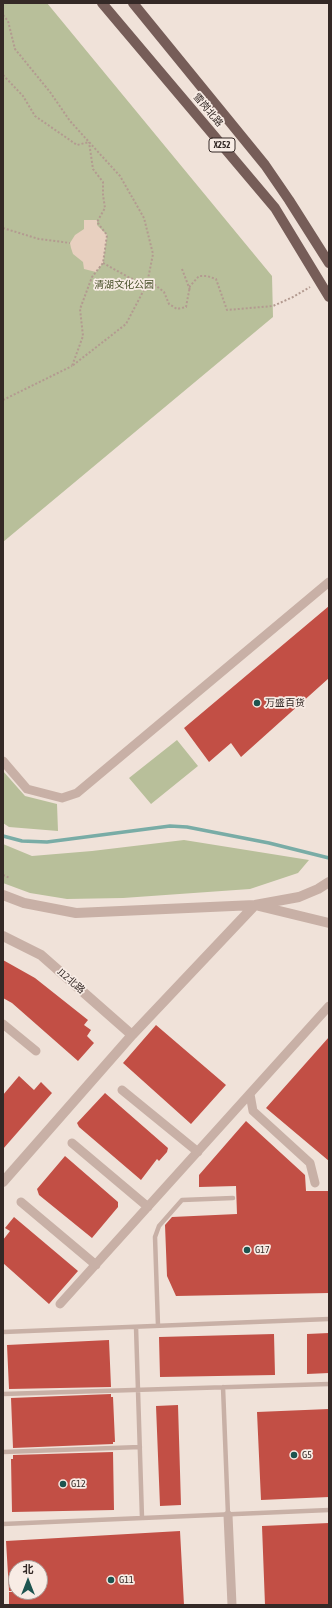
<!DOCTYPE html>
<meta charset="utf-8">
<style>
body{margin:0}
#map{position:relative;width:332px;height:1608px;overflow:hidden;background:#f0e2d9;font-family:"Asap Condensed","Noto Sans SC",sans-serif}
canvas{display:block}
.frame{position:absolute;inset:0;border:4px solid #342926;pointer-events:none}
.north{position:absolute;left:8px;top:1560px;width:40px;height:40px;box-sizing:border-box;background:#f8ece5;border:1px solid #aa9e99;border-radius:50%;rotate:0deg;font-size:11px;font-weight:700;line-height:16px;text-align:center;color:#342926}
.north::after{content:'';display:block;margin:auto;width:14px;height:18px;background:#1d544f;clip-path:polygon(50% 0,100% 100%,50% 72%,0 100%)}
</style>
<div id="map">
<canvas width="332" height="1608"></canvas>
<div class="frame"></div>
<div class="north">北</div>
</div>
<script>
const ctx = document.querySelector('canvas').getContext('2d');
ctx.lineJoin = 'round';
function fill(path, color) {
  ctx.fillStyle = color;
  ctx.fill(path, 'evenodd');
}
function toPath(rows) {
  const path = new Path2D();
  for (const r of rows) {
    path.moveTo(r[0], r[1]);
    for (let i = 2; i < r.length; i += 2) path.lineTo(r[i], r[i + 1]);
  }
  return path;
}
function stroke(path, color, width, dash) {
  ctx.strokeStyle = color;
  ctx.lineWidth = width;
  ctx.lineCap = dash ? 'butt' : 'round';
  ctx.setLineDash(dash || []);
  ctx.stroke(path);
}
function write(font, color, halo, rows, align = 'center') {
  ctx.font = font + ' "Asap Condensed","Noto Sans SC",sans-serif';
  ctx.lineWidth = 3.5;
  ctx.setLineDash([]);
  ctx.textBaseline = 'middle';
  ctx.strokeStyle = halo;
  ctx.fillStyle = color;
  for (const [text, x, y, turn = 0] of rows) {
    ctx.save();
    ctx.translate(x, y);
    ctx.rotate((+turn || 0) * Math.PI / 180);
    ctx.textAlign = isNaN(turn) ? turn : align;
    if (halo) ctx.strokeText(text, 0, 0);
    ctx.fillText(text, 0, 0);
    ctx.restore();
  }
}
fill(toPath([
 [3,3,47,3,272,276,273,317,3,542],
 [177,740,198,766,151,804,129,778],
 [3,771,25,796,57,804,58,831,9,827,3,823],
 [184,840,309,860,298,873,250,889,123,898,67,899,30,893,3,883,3,844,32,856,92,851]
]), '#b8bf9a');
fill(toPath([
 [84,220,97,220,97,225,107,235,103,263,96,272,84,269,83,262,73,254,71,248,70,243,75,235,84,229]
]), '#e8d0c0');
stroke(toPath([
 [3,836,22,841,47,842,170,826,187,827,269,843,329,858]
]), '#79aca6', 3.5);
fill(toPath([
 [329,606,329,678,241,757,231,743,209,762,184,728],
 [3,960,35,978,88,1020,84,1025,91,1030,87,1036,94,1043,78,1061,12,1003,3,998],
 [156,1025,226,1085,191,1124,123,1063],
 [329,1037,329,1161,266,1108],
 [19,1076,34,1090,41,1082,52,1093,3,1149,3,1095],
 [105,1093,168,1148,167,1152,159,1161,157,1159,141,1180,79,1127,77,1123],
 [246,1121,305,1175,306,1191,329,1191,329,1293,176,1296,167,1276,165,1225,172,1217,237,1214,236,1186,199,1187,199,1175],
 [65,1156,118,1202,118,1207,92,1238,39,1195,37,1189],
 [14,1217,78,1271,49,1304,3,1263,3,1240,10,1231,5,1228],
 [329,1333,329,1373,307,1374,307,1334],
 [274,1334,275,1375,160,1377,159,1337],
 [109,1340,111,1387,9,1389,7,1345],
 [111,1394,111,1397,113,1397,115,1442,113,1442,113,1444,13,1448,11,1398],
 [178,1405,181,1505,160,1506,156,1406],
 [329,1409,329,1497,261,1500,257,1412],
 [113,1452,114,1510,12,1512,11,1459,13,1459,13,1455],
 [329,1523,329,1605,265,1605,262,1526],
 [180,1531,184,1605,9,1605,9,1592,40,1592,40,1568,16,1568,16,1591,9,1591,6,1541]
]), '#c24f45');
stroke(toPath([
 [3,15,8,21,15,49,50,92,70,121,89,142,120,176,144,218,153,254,147,284,126,324,72,366,83,336,80,309,92,277,103,263,107,235,97,222,105,208,103,195,103,182,93,169,89,142],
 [3,75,23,96,35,116,77,145,89,142],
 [3,228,39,239,70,243],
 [103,263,130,278,147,284,155,285,164,292,169,304,177,309,186,307,190,286,199,276,207,276,216,279,227,310,273,306,293,297,310,287],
 [182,269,190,290],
 [3,400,72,366],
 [3,875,10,878]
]), '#b39a90', 2, [2, 2]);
stroke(toPath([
 [158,1326,155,1237,159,1226,182,1200,233,1198],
 [136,1327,142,1518],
 [3,1332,329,1319],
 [223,1387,228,1515],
 [3,1394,329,1384],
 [3,1452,140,1447],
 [3,1524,329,1510]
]), '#c8b0a6', 4.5);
stroke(toPath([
 [3,761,27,789,62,798,77,793,329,582],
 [3,1024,36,1051],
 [122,1090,198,1152],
 [250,1094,253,1111,310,1163,315,1183],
 [72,1143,148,1207],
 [21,1202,96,1265],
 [60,1304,329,1006],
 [228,1515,232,1605]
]), '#c8b0a6', 9);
stroke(toPath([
 [3,895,24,903,76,913,255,905,299,897,318,889,329,882],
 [259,906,329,923],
 [3,936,41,955,132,1035],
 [3,1182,132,1035,255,905]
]), '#c8b0a6', 10);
stroke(toPath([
 [102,3,275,208,329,297],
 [133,3,265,165,289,200,329,263]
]), '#765d58', 10);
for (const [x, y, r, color] of [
 [257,703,4,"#1d544f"],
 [247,1250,4,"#1d544f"],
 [294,1455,4,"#1d544f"],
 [63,1484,4,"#1d544f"],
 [111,1580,4,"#1d544f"]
]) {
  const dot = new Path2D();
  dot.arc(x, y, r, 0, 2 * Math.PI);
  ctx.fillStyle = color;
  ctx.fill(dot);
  stroke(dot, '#f8ece5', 1.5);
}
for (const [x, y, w] of [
 [222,145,26]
]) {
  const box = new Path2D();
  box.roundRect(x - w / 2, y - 7, w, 14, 3);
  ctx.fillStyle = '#f8ece5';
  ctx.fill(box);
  stroke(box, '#342926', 1);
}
write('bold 9px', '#342926', null, [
 ["X252",222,145]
]);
write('10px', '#342926', '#f8ece5', [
 ["雪岗北路",208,110,50],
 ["J12北路",71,981,41]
]);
write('10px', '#49512b', '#f8ece5', [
 ["清湖文化公园",124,285]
]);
write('10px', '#342926', '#f8ece5', [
 ["万盛百货",265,703],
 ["G17",255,1250],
 ["G5",302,1455],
 ["G12",71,1484],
 ["G11",119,1580]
], 'left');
</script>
